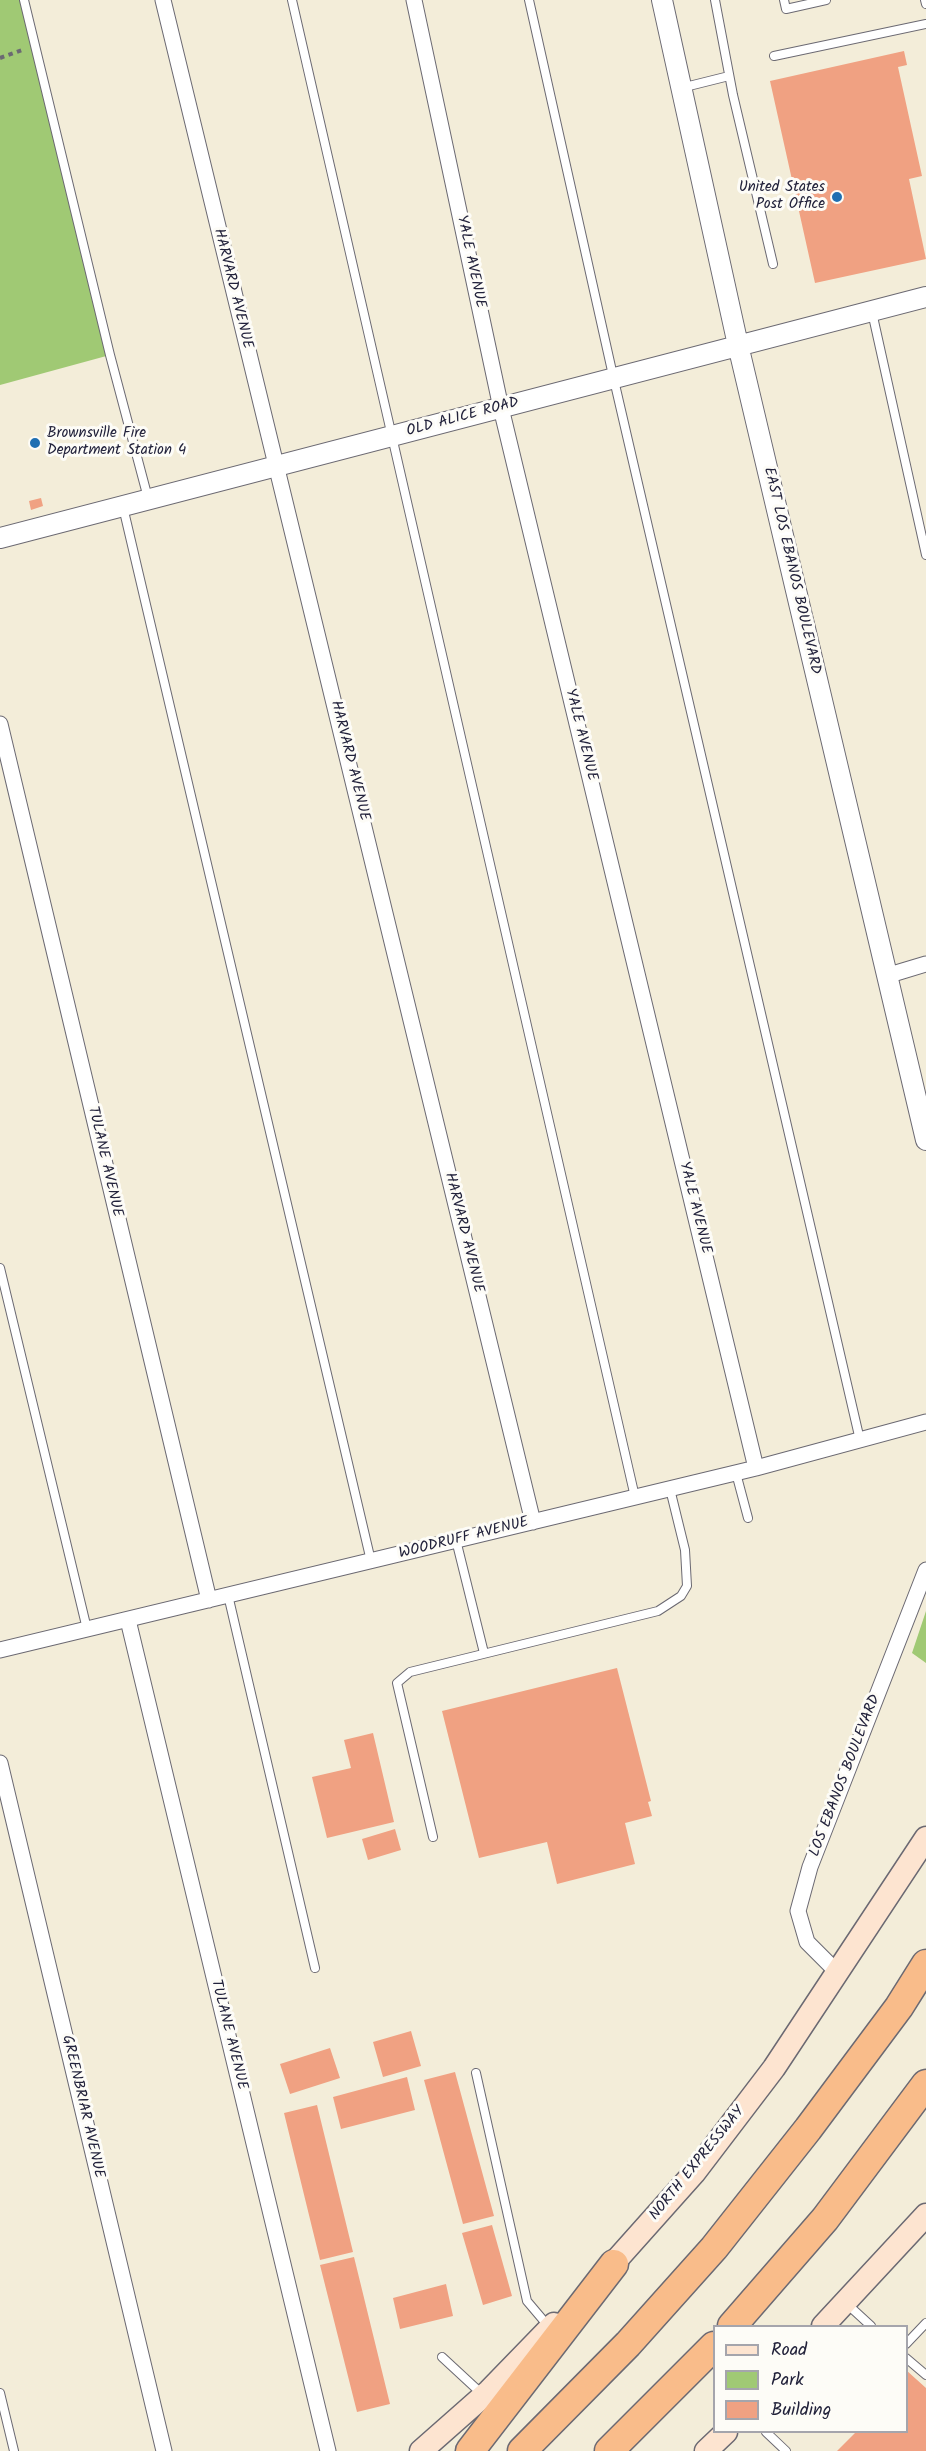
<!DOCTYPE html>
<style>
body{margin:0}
#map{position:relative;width:926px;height:2451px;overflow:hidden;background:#f3edd9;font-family:Kalam,sans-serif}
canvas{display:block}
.legend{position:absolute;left:713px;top:2325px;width:195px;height:108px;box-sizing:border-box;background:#fdfcf7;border:2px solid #a5a5ac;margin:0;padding:8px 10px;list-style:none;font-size:18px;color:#22223b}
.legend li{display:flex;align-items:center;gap:12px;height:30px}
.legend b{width:30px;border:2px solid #a5a5ac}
</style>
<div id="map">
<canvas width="926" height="2451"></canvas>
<ul class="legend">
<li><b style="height:8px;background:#fde4d0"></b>Road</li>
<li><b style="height:16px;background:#a0c974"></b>Park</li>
<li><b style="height:16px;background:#f0a182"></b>Building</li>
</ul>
</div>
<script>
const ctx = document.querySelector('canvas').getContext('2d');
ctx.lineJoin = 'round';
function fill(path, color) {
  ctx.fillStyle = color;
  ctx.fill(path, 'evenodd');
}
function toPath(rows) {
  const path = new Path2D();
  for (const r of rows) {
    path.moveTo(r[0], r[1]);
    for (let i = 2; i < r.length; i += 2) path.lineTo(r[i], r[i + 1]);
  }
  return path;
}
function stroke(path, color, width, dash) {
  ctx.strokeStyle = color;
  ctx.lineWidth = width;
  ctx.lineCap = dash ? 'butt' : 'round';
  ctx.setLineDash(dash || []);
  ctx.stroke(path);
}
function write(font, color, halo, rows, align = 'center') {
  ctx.font = font + ' Kalam,sans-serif';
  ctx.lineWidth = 6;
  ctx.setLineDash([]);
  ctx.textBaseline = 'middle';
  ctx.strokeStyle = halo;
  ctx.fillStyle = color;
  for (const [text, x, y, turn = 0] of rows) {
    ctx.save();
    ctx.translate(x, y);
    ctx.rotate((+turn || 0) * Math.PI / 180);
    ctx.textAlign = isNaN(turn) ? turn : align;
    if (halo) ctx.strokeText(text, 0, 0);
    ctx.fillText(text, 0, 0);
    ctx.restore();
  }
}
fill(toPath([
 [0,0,24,0,110,355,0,385],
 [926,1611,926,1663,912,1653]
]), '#a0c974');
fill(toPath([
 [904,51,907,65,898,67,922,176,909,179,926,259,815,283,770,81],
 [41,498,43,506,31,510,29,501],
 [617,1668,651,1801,648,1802,652,1816,625,1823,635,1864,557,1884,547,1842,479,1858,442,1711],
 [373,1733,394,1822,327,1838,312,1777,351,1768,344,1740],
 [395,1829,401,1850,368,1860,362,1839],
 [411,2031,421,2066,383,2077,373,2042],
 [330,2048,340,2078,290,2094,280,2064],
 [455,2072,494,2216,463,2224,424,2080],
 [407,2077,415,2110,341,2129,333,2097],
 [317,2105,353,2252,320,2260,284,2113],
 [492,2225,512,2296,483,2305,462,2233],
 [354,2257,390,2404,357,2412,320,2265],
 [446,2284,453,2316,400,2329,393,2298],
 [906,2370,926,2388,926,2451,837,2451,856,2432,906,2432]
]), '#f0a182');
const service = toPath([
 [24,0,110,355,148,498],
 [292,0,635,1497],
 [529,0,614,380,860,1440],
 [715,0,733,95,773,264],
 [784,0,786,9,826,0],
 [925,0,926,4],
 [774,56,926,24],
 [681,88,729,76],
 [872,312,926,555],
 [123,507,371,1561],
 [0,1268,87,1629],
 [736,1473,748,1518],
 [456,1540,484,1653],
 [228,1595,315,1968],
 [433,1837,397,1683,410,1672,658,1611,681,1596,687,1586,685,1550,670,1489],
 [476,2073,527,2301,549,2327],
 [846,2303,871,2326],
 [906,2344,926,2323],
 [442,2357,482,2394],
 [906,2358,926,2375],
 [0,2393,14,2451],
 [766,2432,786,2451]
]);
const minor = toPath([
 [163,0,533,1522],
 [414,0,501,408,756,1468],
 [0,724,209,1600],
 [886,976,926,964],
 [128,1620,328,2451],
 [0,1650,756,1468,926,1422],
 [0,1763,164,2451],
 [839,1974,807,1942,798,1911,810,1867,926,1570]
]);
const tertiary = toPath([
 [662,0,738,345,926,1140],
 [0,538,926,297]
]);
const secondary = toPath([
 [603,2275,694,2173,774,2068,926,1838],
 [823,2326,926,2215],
 [421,2451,489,2391,554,2324],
 [706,2451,726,2432]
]);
const motorway = toPath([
 [732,2326,825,2219,926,2084],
 [470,2451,614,2264],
 [522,2451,628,2344,714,2248,808,2129,899,2007,926,1964],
 [609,2451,714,2346]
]);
stroke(service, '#6b6972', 10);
stroke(minor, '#6b6972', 17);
stroke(tertiary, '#6b6972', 22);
stroke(secondary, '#6b6972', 25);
stroke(motorway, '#6b6972', 31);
stroke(toPath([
 [0,58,25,49]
]), '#6b6972', 4, [4.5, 4.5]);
stroke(service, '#fff', 8);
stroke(minor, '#fff', 15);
stroke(tertiary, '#fff', 20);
stroke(secondary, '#fde4d0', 22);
stroke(motorway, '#f9bc8a', 28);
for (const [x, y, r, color] of [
 [837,197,6,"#1f6fb2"],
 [35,443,6,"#1f6fb2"]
]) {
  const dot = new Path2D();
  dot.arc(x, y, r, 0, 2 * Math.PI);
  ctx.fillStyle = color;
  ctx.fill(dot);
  stroke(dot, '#fdfcf7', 2);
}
write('15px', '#22223b', '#fdfcf7', [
 ["United States",825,188],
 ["Post Office",825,205],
 ["Brownsville Fire",47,434,"left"],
 ["Department Station 4",47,451,"left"]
], 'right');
write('15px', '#22223b', '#fdfcf7', [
 ["YALE AVENUE",470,262,78],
 ["HARVARD AVENUE",232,289,76],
 ["OLD ALICE ROAD",463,418,-15],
 ["EAST LOS EBANOS BOULEVARD",791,571,77],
 ["YALE AVENUE",580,735,76],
 ["HARVARD AVENUE",349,761,76],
 ["TULANE AVENUE",104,1162,77],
 ["YALE AVENUE",694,1208,76],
 ["HARVARD AVENUE",463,1233,76],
 ["WOODRUFF AVENUE",464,1539,-14],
 ["LOS EBANOS BOULEVARD",846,1776,-69],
 ["TULANE AVENUE",228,2035,76],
 ["GREENBRIAR AVENUE",82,2107,77],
 ["NORTH EXPRESSWAY",698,2164,-51]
]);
</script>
